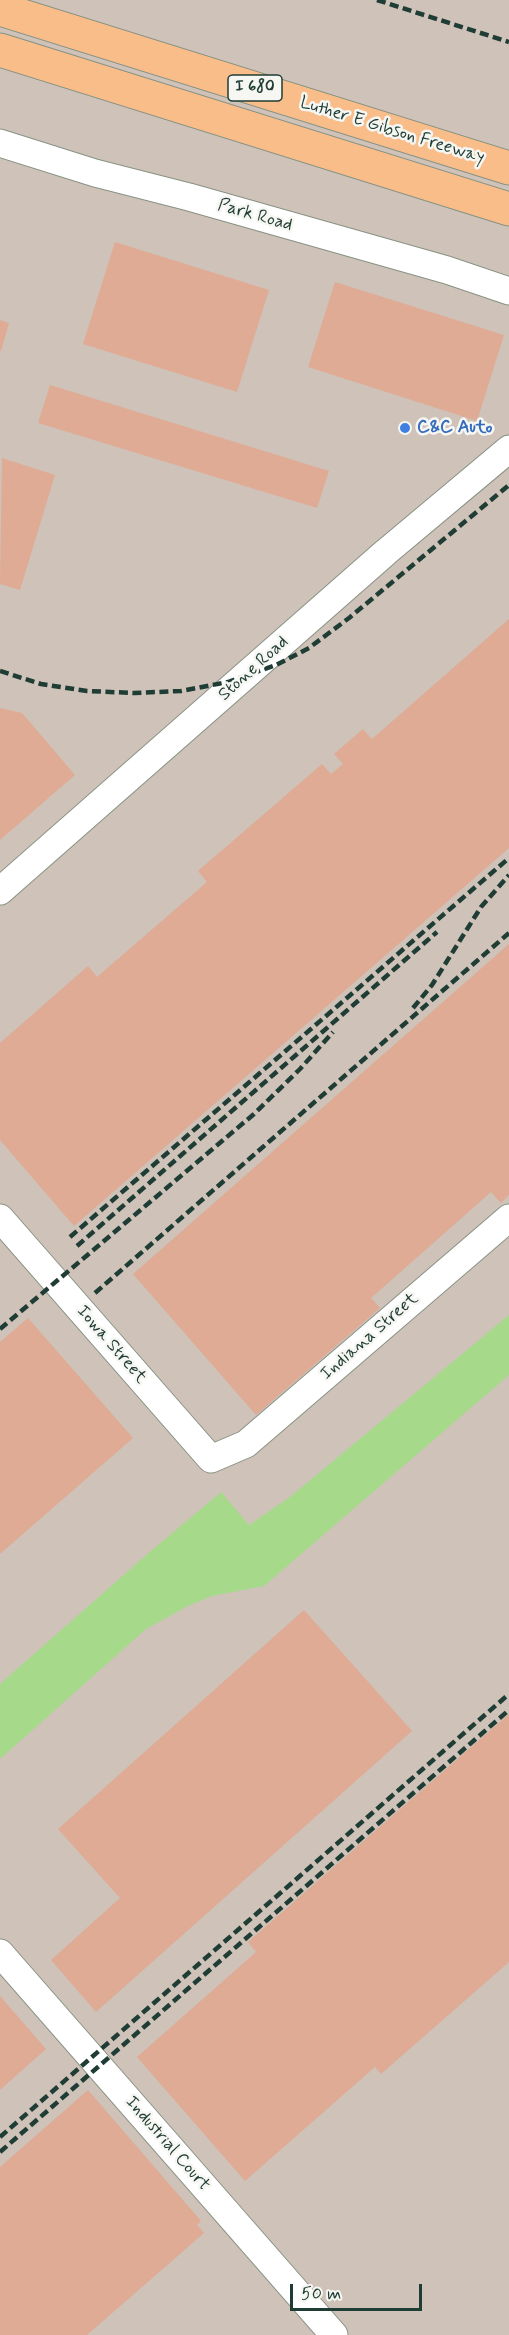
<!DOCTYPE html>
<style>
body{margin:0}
#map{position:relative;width:509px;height:2335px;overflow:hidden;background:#f2e7d2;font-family:Mynerve,sans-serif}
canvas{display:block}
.scale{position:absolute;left:290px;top:2284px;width:132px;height:27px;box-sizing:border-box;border:3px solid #1f3d34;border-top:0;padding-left:8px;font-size:18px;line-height:21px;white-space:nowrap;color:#1f3d34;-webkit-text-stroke:4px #f6f6f2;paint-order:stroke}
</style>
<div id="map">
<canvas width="509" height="2335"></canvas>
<div class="scale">50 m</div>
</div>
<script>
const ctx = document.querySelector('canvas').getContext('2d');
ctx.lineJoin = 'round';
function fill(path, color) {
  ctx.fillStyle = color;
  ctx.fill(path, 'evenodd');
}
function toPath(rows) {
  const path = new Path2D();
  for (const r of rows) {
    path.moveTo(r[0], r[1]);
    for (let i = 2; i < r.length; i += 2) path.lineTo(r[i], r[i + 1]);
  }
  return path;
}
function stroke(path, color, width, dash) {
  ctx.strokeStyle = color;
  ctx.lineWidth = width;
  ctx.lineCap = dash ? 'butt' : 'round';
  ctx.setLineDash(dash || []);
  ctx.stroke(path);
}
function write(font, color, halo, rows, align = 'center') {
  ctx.font = font + ' Mynerve,sans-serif';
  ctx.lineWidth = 5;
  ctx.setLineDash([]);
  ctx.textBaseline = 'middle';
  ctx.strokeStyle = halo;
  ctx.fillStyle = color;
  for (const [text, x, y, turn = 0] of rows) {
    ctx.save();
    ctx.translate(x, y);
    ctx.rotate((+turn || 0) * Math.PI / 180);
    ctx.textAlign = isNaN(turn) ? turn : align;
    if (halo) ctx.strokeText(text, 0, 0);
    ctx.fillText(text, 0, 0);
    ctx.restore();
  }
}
fill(toPath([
 [0,0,509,0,509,2335,0,2335]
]), '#cec2b9');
fill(toPath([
 [509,1315,509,1375,264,1586,212,1596,188,1606,146,1629,0,1759,0,1684,152,1550,221,1492,249,1525,290,1497]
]), '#a6da8a');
fill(toPath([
 [115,242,269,290,237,392,83,344],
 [335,282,504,335,477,421,308,367],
 [0,320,9,323,1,351,0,351],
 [50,385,329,471,317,508,38,423],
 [2,458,55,475,20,590,0,584],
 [509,619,509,848,74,1226,0,1140,0,1043,88,966,97,977,207,882,198,871,322,764,331,774,343,764,334,754,363,729,372,739],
 [0,708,22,713,75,775,0,840],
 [509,944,509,1195,501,1203,491,1192,371,1298,380,1308,256,1415,133,1274],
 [28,1318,133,1438,0,1554,0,1342],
 [304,1610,412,1731,96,2012,51,1960,120,1898,58,1829],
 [509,1714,509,1962,381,2074,375,2067,245,2181,137,2057,256,1952,248,1942],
 [0,1996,46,2049,0,2090],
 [88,2090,201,2221,197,2225,204,2233,87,2335,0,2335,0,2167]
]), '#dfab95');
const minor = toPath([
 [0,143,95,173,189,197,447,270,509,291],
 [0,891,386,552,509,449],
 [0,1218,211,1459,246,1444,509,1218],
 [0,1953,334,2335]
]);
const highway = toPath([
 [0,9,509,168],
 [0,50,509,209]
]);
stroke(minor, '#889283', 29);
stroke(highway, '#889283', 35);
stroke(minor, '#fff', 27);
stroke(highway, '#f8bd89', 33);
stroke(toPath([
 [377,0,509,42],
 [0,671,41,684,87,691,134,693,181,691,228,682,276,665,309,648,349,618,509,485],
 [413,1008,432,985,481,907,509,875],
 [70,1237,509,858],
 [77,1246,437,932],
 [95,1293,509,933],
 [0,1329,254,1114,300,1069,333,1032],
 [0,2137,509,1694],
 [0,2152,509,1710]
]), '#1f3d34', 4.5, [9, 4.5]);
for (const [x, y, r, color] of [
 [405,428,6,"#3f7fe0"]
]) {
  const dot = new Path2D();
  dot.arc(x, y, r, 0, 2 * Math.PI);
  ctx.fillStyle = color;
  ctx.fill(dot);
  stroke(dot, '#f6f6f2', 2);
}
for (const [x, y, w] of [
 [255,88,54]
]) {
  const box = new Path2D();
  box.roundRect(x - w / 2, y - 13, w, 26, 4.5);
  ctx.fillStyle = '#f6f6f2';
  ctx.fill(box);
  stroke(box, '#1f3d34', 1.5);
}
write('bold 16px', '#1f3d34', null, [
 ["I 680",255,88]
]);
write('18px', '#1f3d34', '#f6f6f2', [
 ["Luther E Gibson Freeway",392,131,17],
 ["Park Road",255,216,16],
 ["Stone Road",254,669,-42],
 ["Indiana Street",370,1337,-41],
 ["Iowa Street",111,1345,49],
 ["Industrial Court",167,2144,49]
]);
write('bold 18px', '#366cbe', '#f6f6f2', [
 ["C&C Auto",417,428]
], 'left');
</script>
